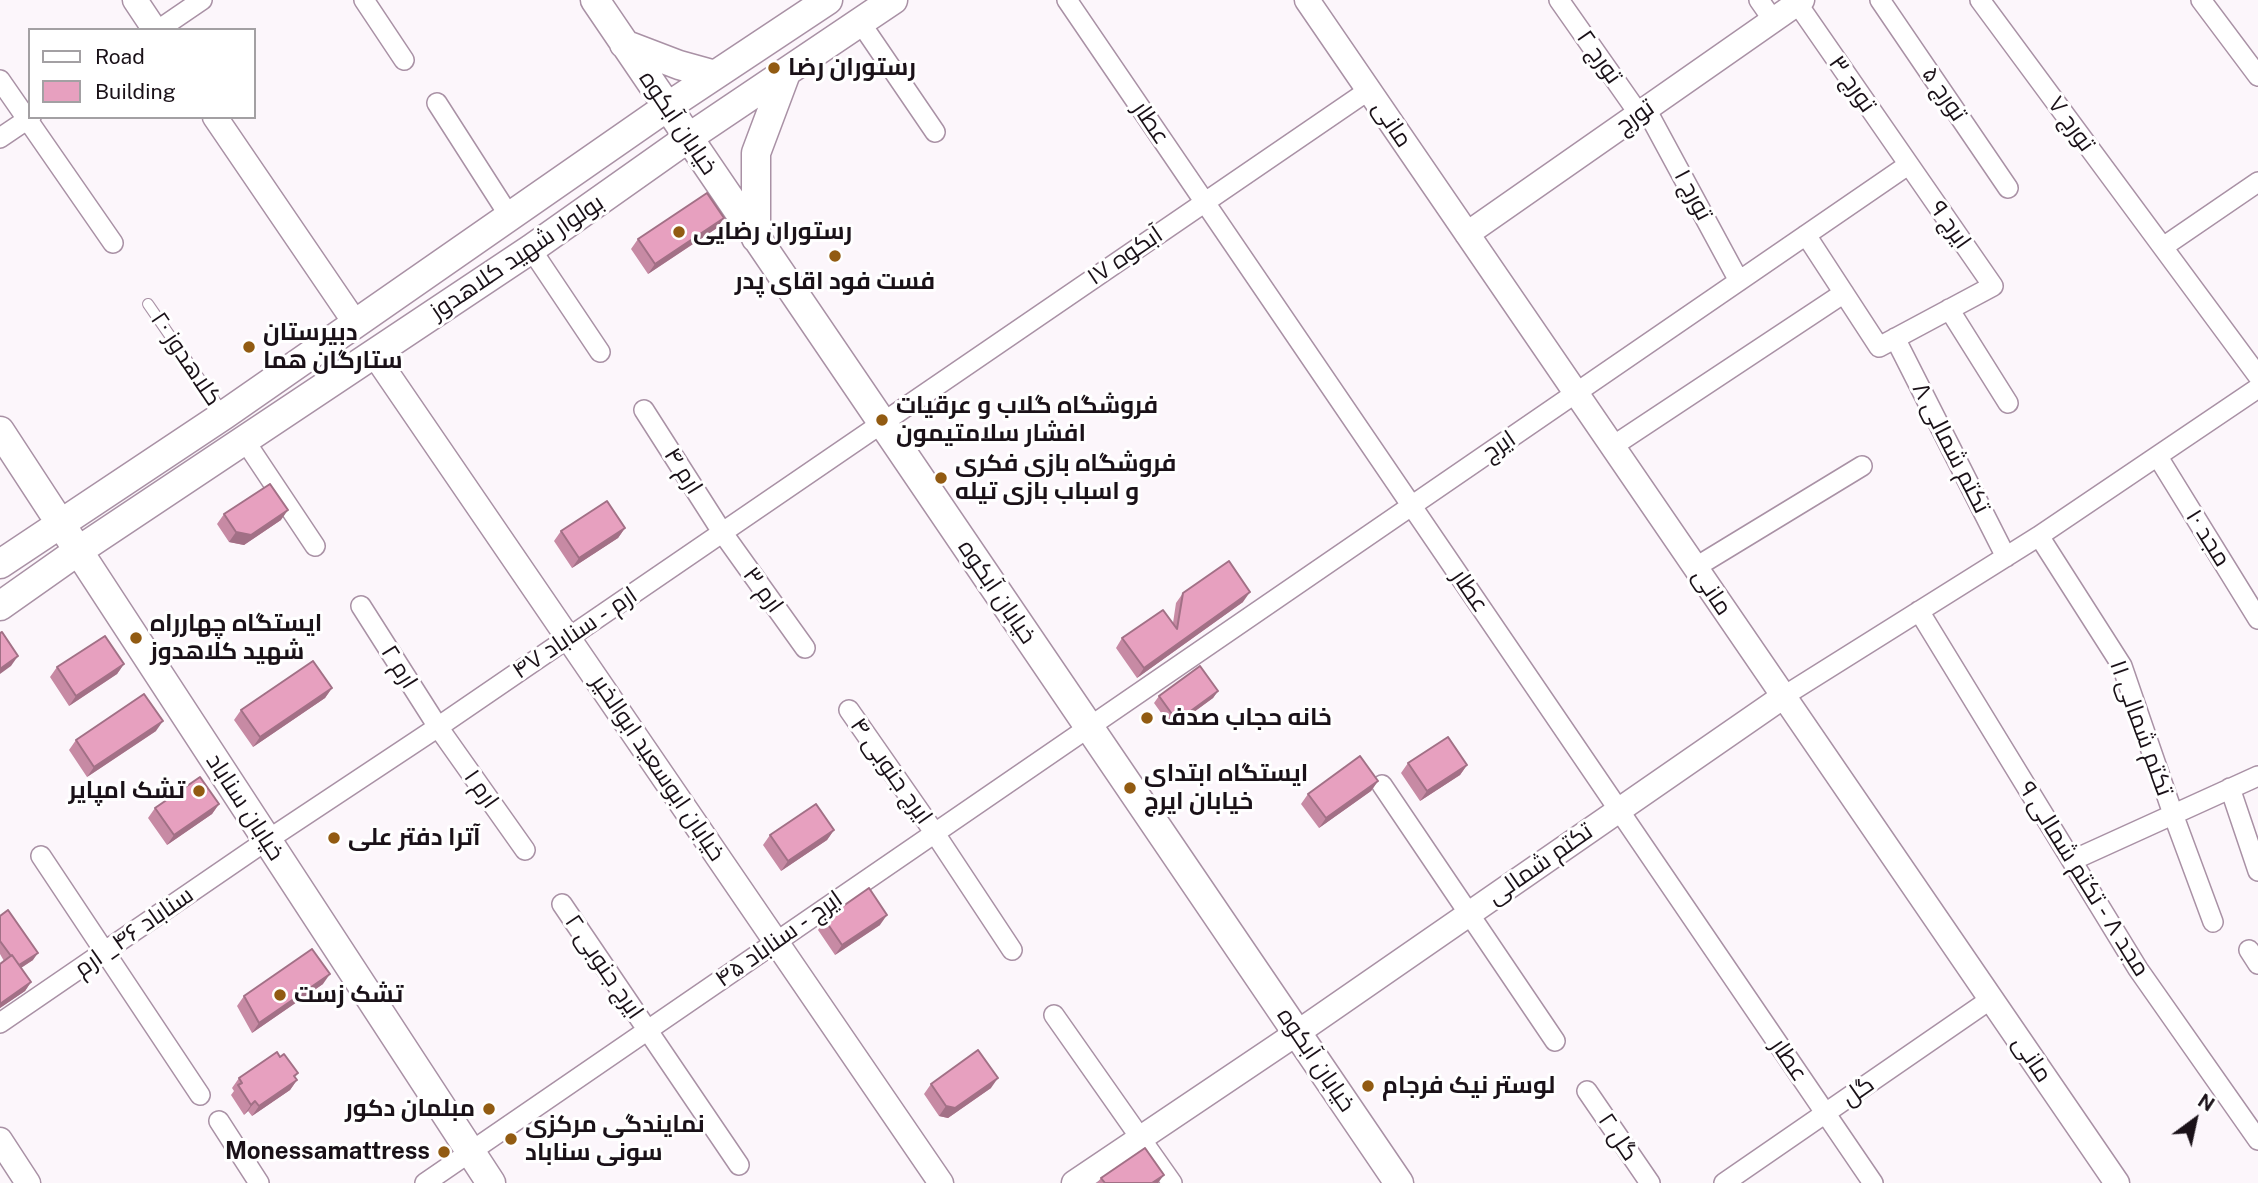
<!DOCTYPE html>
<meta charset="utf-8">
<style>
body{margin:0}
#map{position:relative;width:2258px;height:1183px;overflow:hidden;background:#fcf6fb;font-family:"Public Sans",sans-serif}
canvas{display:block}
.legend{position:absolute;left:28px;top:28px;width:228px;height:91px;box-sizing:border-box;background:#fff;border:2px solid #a3a0a3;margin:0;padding:9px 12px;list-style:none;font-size:21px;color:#1a1118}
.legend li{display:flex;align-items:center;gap:14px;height:35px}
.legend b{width:35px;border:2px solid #a3a0a3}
.north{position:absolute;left:2160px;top:1085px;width:70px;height:70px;-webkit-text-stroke:5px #fff;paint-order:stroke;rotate:33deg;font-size:19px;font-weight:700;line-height:28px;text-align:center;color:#1a1118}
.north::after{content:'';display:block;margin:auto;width:24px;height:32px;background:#1a1118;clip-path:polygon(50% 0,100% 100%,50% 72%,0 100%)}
</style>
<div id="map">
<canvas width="2258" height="1183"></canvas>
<ul class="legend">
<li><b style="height:9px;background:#fff"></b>Road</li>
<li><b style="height:19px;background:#e7a0bf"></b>Building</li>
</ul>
<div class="north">N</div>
</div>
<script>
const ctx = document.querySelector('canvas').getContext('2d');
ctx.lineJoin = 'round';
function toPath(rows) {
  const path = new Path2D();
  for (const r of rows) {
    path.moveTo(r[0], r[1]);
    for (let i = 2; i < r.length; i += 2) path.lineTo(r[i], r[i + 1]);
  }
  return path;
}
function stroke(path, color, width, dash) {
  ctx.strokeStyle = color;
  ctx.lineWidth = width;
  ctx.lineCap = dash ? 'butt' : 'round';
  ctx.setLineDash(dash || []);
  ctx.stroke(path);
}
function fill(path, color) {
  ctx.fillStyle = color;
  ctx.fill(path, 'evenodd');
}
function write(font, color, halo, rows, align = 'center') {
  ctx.font = font + ' "Public Sans",Cairo,sans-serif';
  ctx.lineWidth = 6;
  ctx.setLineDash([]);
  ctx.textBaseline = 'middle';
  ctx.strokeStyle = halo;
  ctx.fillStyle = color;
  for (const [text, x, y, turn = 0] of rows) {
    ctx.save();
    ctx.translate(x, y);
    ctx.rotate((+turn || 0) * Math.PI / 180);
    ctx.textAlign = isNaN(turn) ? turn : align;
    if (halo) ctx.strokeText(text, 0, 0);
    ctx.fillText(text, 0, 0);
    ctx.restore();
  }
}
const service = toPath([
 [148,304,224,414]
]);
const minor = toPath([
 [364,0,404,60],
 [1067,0,1873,1183],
 [1559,0,1639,114],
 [1759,0,1773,20],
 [1880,0,2008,188],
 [1980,0,2258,376],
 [2201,0,2258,76],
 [1797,3,1993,286,1879,347,1806,235],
 [860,22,935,132],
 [158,30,202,0],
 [0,80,113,243],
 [437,103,510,217],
 [1646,109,1739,281],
 [0,138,31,117],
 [2163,247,2258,182],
 [531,249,600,352],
 [1949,309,2008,403],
 [1895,338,2006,557],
 [644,410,722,532,805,648],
 [245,441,315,546],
 [1613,446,1844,293],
 [2158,457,2258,619],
 [2039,536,2122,666,2173,814,2213,922],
 [1696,567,1862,466],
 [361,606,438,727,525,850],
 [1919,611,2138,969,2258,1140],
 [1784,696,2039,536,2258,388],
 [849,710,934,832,1012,950],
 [1382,785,1555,1041],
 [2230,788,2258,871],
 [41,856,200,1095],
 [2073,860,2258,776],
 [562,904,739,1165],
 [2249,950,2258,964],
 [1054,1015,1172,1183],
 [0,1023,254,849,438,727,1369,90],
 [1587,1091,1650,1183],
 [219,1121,259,1183],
 [425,1183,1908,165],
 [1724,1183,1991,999]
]);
const tertiary = toPath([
 [135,0,155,30],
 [1307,0,2117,1183],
 [215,117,356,324],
 [1467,234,1802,0],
 [374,354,941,1183],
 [0,1140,28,1183],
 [1074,1183,1297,1033,1784,696]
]);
const secondary = toPath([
 [595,0,1399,1183],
 [624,44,679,65,715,75],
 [756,238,756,153,786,73],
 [0,431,491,1183],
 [0,564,224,415,667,107,828,0],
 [0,606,78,551,531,249,688,138,893,0]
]);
stroke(service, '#a991a5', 12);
stroke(minor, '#a991a5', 22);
stroke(tertiary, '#a991a5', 27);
stroke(secondary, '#a991a5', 31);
stroke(service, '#fff', 10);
stroke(minor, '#fff', 19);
stroke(tertiary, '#fff', 24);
stroke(secondary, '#fff', 28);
fill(toPath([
 [717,228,648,274,631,249,638,239],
 [224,514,281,520,244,545,229,542,217,524],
 [625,528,618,538,572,568,554,541,561,531],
 [1183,593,1243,602,1137,678,1116,648,1122,638,1173,623,1176,603],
 [124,664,117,674,69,706,50,677,57,667],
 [332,688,325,698,253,747,234,720,241,710],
 [1218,691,1213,698,1172,728,1154,703,1159,696],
 [156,731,87,777,69,750,76,740],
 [1408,763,1467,765,1460,775,1420,801,1401,773],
 [1378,781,1371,791,1319,828,1301,804,1308,794],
 [219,804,212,814,167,845,148,818,155,808],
 [834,830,827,840,781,871,763,845,770,835],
 [0,916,33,960,21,968,31,982,25,991,0,1008,0,964,4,961,0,954],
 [826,918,880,925,835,955,818,930],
 [323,984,252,1033,237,1006,244,996],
 [280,1057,298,1073,295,1077,297,1080,290,1090,252,1116,248,1111,244,1115,231,1095,234,1091,232,1088,239,1078],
 [931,1084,991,1088,948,1118,939,1116,924,1094],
 [1101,1178,1158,1183,1097,1183]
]), '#c78aa4');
fill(toPath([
 [724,218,717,228,648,274,655,264],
 [288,510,281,520,244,545,229,542,236,532],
 [625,528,618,538,572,568,579,558],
 [1250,592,1243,602,1137,678,1144,668],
 [18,656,11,666,0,674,0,669],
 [124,664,117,674,69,706,76,696],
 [332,688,325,698,253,747,260,737],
 [1218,691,1213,698,1172,728,1177,721],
 [163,721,156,731,87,777,94,767],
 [1467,765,1460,775,1420,801,1427,791],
 [1378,781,1371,791,1319,828,1326,818],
 [219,804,212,814,167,845,174,835],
 [834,830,827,840,781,871,788,861],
 [887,915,880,925,835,955,842,945],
 [38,953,33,960,13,973,18,966],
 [330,974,323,984,252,1033,259,1023],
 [31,982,25,991,0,1008,0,1004],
 [998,1078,991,1088,948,1118,939,1116,946,1106],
 [297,1080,290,1090,252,1116,259,1106],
 [255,1101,248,1111,244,1115,251,1105],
 [1164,1175,1158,1183,1152,1183]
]), '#a27086');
const building = toPath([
 [707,193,724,218,655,264,638,239,707,193],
 [270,484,288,510,251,535,236,532,224,514,270,484],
 [607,501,625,528,579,558,561,531,607,501],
 [1229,561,1250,592,1144,668,1122,638,1163,610,1177,629,1183,593,1229,561],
 [2,632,18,656,0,669,0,633,2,632],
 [105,636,124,664,76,696,57,667,105,636],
 [313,661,332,688,260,737,241,710,313,661],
 [1200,666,1218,691,1177,721,1159,696,1200,666],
 [144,694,163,721,94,767,76,740,144,694],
 [1448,737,1467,765,1427,791,1408,763,1448,737],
 [1360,756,1378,781,1326,818,1308,794,1360,756],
 [200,777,219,804,174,835,155,808,200,777],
 [816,804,834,830,788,861,770,835,816,804],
 [869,888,887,915,842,945,825,920,826,918,869,888],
 [8,910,38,953,19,965,12,955,11,956,0,941,0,916,8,910],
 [312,949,330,974,259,1023,244,996,312,949],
 [12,955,31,982,0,1004,0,964,12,955],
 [978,1050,998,1078,955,1108,946,1106,931,1084,978,1050],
 [277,1052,280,1057,284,1054,298,1073,294,1076,297,1080,259,1106,255,1101,251,1105,238,1085,242,1083,239,1078,277,1052],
 [1145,1148,1164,1175,1152,1183,1105,1183,1101,1178,1145,1148]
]);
fill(building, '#e7a0bf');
stroke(building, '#a27086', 2);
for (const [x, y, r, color] of [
 [774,68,7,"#925b12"],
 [679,232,7,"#925b12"],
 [835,256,7,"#925b12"],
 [249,347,7,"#925b12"],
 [882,420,7,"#925b12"],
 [941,478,7,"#925b12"],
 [136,638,7,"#925b12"],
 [1147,718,7,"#925b12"],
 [1130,788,7,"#925b12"],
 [199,791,7,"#925b12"],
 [334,838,7,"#925b12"],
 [280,995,7,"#925b12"],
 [1368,1086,7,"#925b12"],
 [489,1109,7,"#925b12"],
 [511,1139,7,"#925b12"],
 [444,1152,7,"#925b12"]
]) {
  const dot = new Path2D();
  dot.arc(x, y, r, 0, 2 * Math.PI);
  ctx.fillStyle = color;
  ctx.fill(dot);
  stroke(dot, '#fff', 2.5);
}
write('24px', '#1a1118', '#fff', [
 ["تورج ۲",1599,57,55],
 ["تورج ۳",1852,84,55],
 ["تورج ۵",1944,94,56],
 ["تورج",1635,117,-35],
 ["خیابان آبکوه",678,123,56],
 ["عطار",1151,123,56],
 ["مانی",1392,124,56],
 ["تورج ۷",2071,124,54],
 ["تورج ۱",1693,195,62],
 ["ایرج ۹",1950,225,55],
 ["آبکوه ۱۷",1125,256,-34],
 ["بولوار شهید کلاهدوز",517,257,-34],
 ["کلاهدوز ۲۰",186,359,56],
 ["ایرج",1499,446,-34],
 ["تکتم شمالی ۸",1951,448,63],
 ["ارم ۴",683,471,58],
 ["مجد ۱۰",2208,538,58],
 ["ارم ۳",763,590,54],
 ["عطار",1470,591,56],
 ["خیابان آبکوه",997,592,56],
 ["مانی",1712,592,56],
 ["ارم - سناباد ۴۷",575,633,-34],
 ["ارم ۲",399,667,58],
 ["تکتم شمالی ۱۱",2141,728,70],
 ["خیابان ابوسعید ابوالخیر",658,768,56],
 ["ایرج جنوبی ۴",891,771,55],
 ["ارم ۱",481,789,55],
 ["خیابان سناباد",245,807,57],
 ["تکتم شمالی",1540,864,-35],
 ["مجد ۸ - تکتم شمالی ۹",2084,879,58],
 ["سناباد ۴۶_ ارم",134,932,-35],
 ["ایرج - سناباد ۴۵",779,939,-35],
 ["ایرج جنوبی ۲",604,967,56],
 ["مانی",2032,1059,56],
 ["خیابان آبکوه",1316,1060,56],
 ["عطار",1789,1060,56],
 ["گل",1858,1091,-35],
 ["گل ۲",1618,1137,56]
]);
write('bold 24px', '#1a1118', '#fff', [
 ["رستوران رضا",788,68],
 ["رستوران رضایی",693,232],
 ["فست فود اقای پدر",835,282,"center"],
 ["دبیرستان",263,333],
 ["ستارگان هما",263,361],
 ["فروشگاه گلاب و عرقیات",896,406],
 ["افشار سلامتیمون",896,434],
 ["فروشگاه بازی فکری",955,464],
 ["و اسباب بازی تیله",955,492],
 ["ایستگاه چهارراه",150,624],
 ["شهید کلاهدوز",150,652],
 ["خانه حجاب صدف",1161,718],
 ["ایستگاه ابتدای",1144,774],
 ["خیابان ایرج",1144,802],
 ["تشک امپایر",185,791,"right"],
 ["آترا دفتر علی",348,838],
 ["تشک زست",294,995],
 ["لوستر نیک فرجام",1382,1086],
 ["مبلمان دكور",475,1109,"right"],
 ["نمایندگی مرکزی",525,1125],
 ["سونی سناباد",525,1153],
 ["Monessamattress",430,1152,"right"]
], 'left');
</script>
